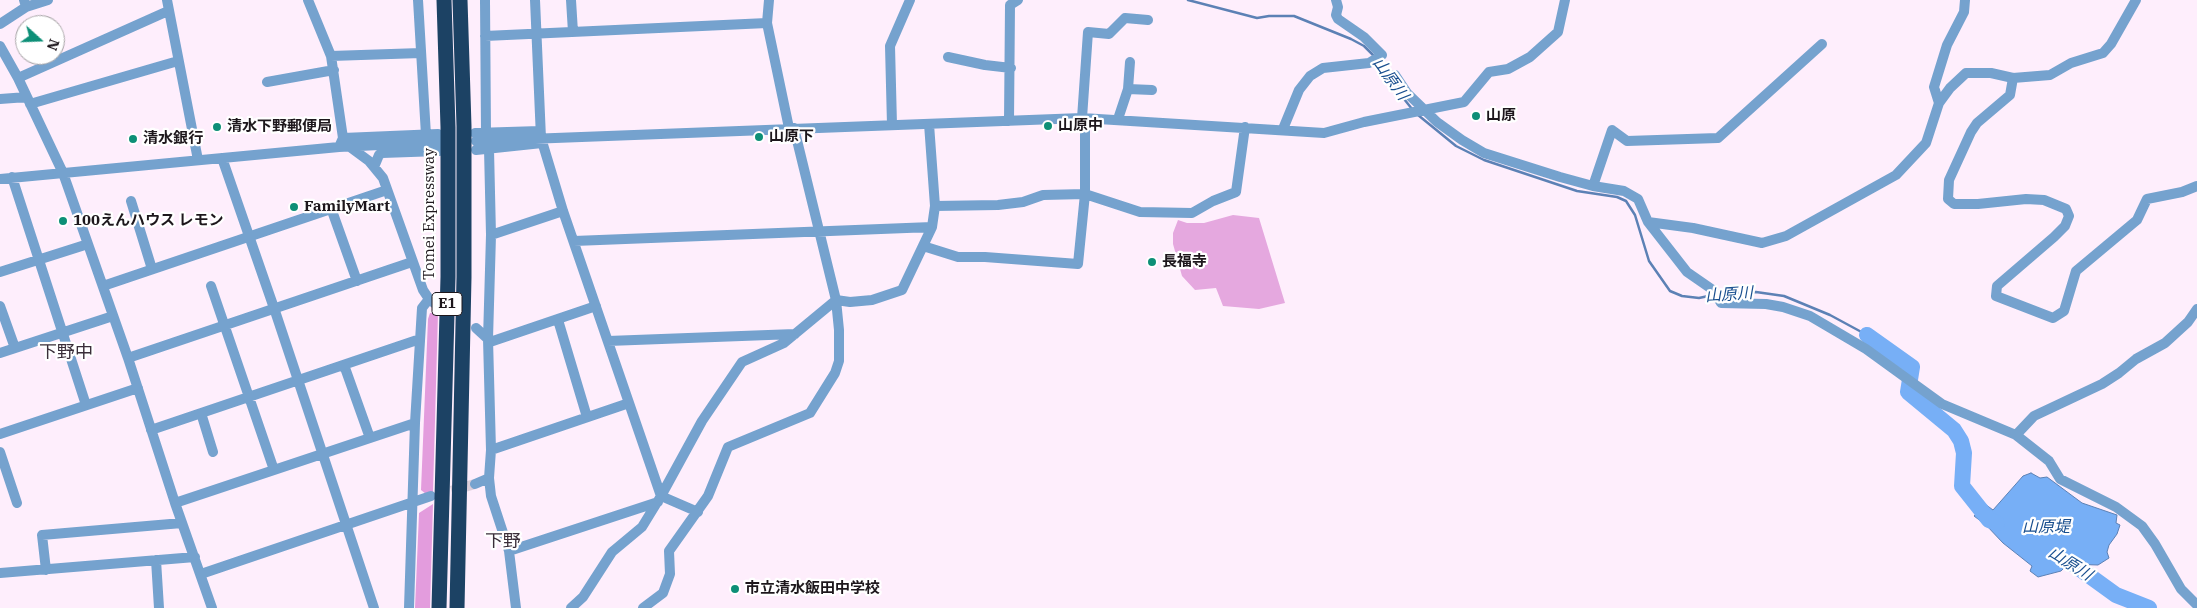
<!DOCTYPE html>
<meta charset="utf-8">
<style>
body{margin:0}
#map{position:relative;width:2197px;height:608px;overflow:hidden;background:#feeefc;font-family:"IBM Plex Serif",serif}
canvas{display:block}
.north{position:absolute;left:15px;top:15px;width:50px;height:50px;box-sizing:border-box;background:#fff;border:1px solid #a5a2a4;border-radius:50%;rotate:110deg;font-size:14px;font-weight:700;line-height:20px;text-align:center;color:#1d171c}
.north::after{content:'';display:block;margin:auto;width:18px;height:22px;background:#0d8f77;clip-path:polygon(50% 0,100% 100%,50% 72%,0 100%)}
</style>
<div id="map">
<canvas width="2197" height="608"></canvas>
<div class="north">N</div>
</div>
<script>
const ctx = document.querySelector('canvas').getContext('2d');
ctx.lineJoin = 'round';
function fill(path, color) {
  ctx.fillStyle = color;
  ctx.fill(path, 'evenodd');
}
function toPath(rows) {
  const path = new Path2D();
  for (const r of rows) {
    path.moveTo(r[0], r[1]);
    for (let i = 2; i < r.length; i += 2) path.lineTo(r[i], r[i + 1]);
  }
  return path;
}
function stroke(path, color, width, dash) {
  ctx.strokeStyle = color;
  ctx.lineWidth = width;
  ctx.lineCap = dash ? 'butt' : 'round';
  ctx.setLineDash(dash || []);
  ctx.stroke(path);
}
function write(font, color, halo, rows, align = 'center') {
  ctx.font = font + ' "IBM Plex Serif","Noto Sans JP",serif';
  ctx.lineWidth = 4.5;
  ctx.setLineDash([]);
  ctx.textBaseline = 'middle';
  ctx.strokeStyle = halo;
  ctx.fillStyle = color;
  for (const [text, x, y, turn = 0] of rows) {
    ctx.save();
    ctx.translate(x, y);
    ctx.rotate((+turn || 0) * Math.PI / 180);
    ctx.textAlign = isNaN(turn) ? turn : align;
    if (halo) ctx.strokeText(text, 0, 0);
    ctx.fillText(text, 0, 0);
    ctx.restore();
  }
}
fill(toPath([
 [1233,215,1259,218,1285,303,1259,309,1223,306,1216,288,1195,290,1182,276,1173,244,1173,233,1178,220,1187,223,1204,223]
]), '#e5a8df');
fill(toPath([
 [430,313,438,313,433,492,426,494,421,490,428,319],
 [433,504,430,608,415,608,419,513]
]), '#e39cdd');
const water = toPath([
 [2031,473,2040,478,2047,477,2082,503,2117,515,2116,523,2120,525,2117,534,2109,545,2107,552,2109,558,2098,565,2068,564,2061,571,2038,577,2030,571,2032,566,2003,543,1986,525,1974,516,1985,504,1993,510,2023,476,2031,473]
]);
fill(water, '#77aff6');
stroke(water, '#5c81b5', 1);
stroke(toPath([
 [1188,0,1257,18,1269,16,1294,16,1351,39,1364,46,1374,56],
 [1377,61,1389,80,1412,109],
 [1418,115,1456,146,1484,160,1577,191,1617,197,1626,201,1635,215,1649,261,1670,291,1682,296,1699,298,1713,295],
 [1718,294,1756,292,1784,296,1830,315,1867,335]
]), '#5c81b5', 2.5);
stroke(toPath([
 [1867,335,1912,367,1908,392,1954,430,1961,441,1964,453,1962,486,1989,520,1997,523],
 [2056,554,2069,561,2116,595,2149,608]
]), '#77aff6', 16);
stroke(toPath([
 [437,495,475,484]
]), '#dcceda', 10, [10, 5]);
stroke(toPath([
 [167,0,198,160],
 [308,0,331,56,343,138,339,147],
 [418,0,426,135],
 [485,0,486,133],
 [535,0,541,138,563,211,661,496,698,512],
 [571,0,573,32],
 [769,0,767,23,789,128],
 [26,7,48,0],
 [0,24,26,7,24,0],
 [485,36,767,23],
 [0,46,18,78,63,173,128,358,175,503,212,608],
 [331,56,421,53],
 [948,57,985,65,1011,68],
 [1395,75,1407,93,1437,122,1462,140,1484,153,1560,177,1593,186,1624,191,1638,199,1648,222,1687,272,1713,290,1721,303,1766,304,1783,307,1810,316,1866,349,1942,404,2016,435,2049,461,2060,479,2116,507,2142,526,2155,544,2181,589,2197,605],
 [18,78,168,11],
 [2013,78,2010,95,1977,123,1971,132,1949,180,1948,199,1954,204,1978,204,2026,199,2044,200,2066,209,2069,216,2065,226,2054,237,1997,286,1996,296,2053,318,2064,311,2076,271,2137,220,2147,199,2182,192,2197,186],
 [267,82,334,70],
 [1128,89,1130,62],
 [0,99,27,97],
 [1939,103,1934,87,1947,45,1964,12,1965,0],
 [30,104,178,61],
 [1082,118,1088,32,1109,34,1125,18,1148,20],
 [1118,119,1128,89,1152,90],
 [1009,121,1010,5,1018,0],
 [892,125,890,46,910,0],
 [1283,129,1299,90,1310,76,1323,68,1369,63,1382,55,1364,37,1338,19,1336,15,1338,7,1336,0],
 [475,133,540,131],
 [343,138,438,134],
 [476,141,1082,118,1324,133,1364,122,1464,102,1489,72,1508,69,1530,57,1558,32,1565,0],
 [350,147,369,161,383,178,423,290,429,299,438,306],
 [489,149,491,235,488,339,491,450,489,478,491,496,509,551,516,608],
 [476,150,542,143],
 [222,158,274,308,374,608],
 [374,167,379,155,382,153,439,151],
 [12,177,86,405],
 [0,179,339,147,439,142],
 [1593,186,1612,130,1627,141,1718,138,1822,44],
 [131,201,152,269],
 [935,206,998,205,1023,202,1043,195,1085,194,1140,212,1192,213,1213,201,1236,192,1245,127],
 [331,208,357,281],
 [1648,222,1693,228,1762,243,1786,236,1896,175,1926,143,1939,103,1950,88,1966,73,1991,73,2013,78,2050,75,2071,63,2103,53,2111,44,2136,0],
 [491,235,563,211],
 [574,241,932,227],
 [923,246,958,257,985,257,1078,264,1085,194,1085,118],
 [0,272,88,244],
 [103,286,387,190],
 [211,286,274,470],
 [0,306,15,348],
 [558,320,587,417],
 [476,328,488,339],
 [608,341,795,334],
 [490,342,596,306],
 [0,353,113,316],
 [128,358,412,262],
 [344,365,370,438],
 [201,413,213,452],
 [151,430,420,339],
 [0,434,138,388],
 [2016,435,2034,416,2102,384,2119,373,2136,359,2165,343,2188,322,2197,309],
 [491,450,629,403],
 [0,452,17,503],
 [475,484,489,478],
 [175,503,415,423],
 [509,551,658,502],
 [156,560,159,608],
 [46,570,42,535,182,523],
 [0,573,195,557],
 [201,574,431,496],
 [409,608,415,423,422,308,429,299],
 [571,608,583,597,612,552,642,527,661,496,702,421,742,362,784,343,836,300,850,302,872,300,902,290,932,227,935,206,929,124],
 [643,608,663,593,670,574,669,551,708,496,728,447,810,413,835,373,839,361,839,330,836,300,794,128]
]), '#75a2ce', 10);
stroke(toPath([
 [439,608,448,277,448,127,444,0],
 [457,608,464,277,464,126,460,0]
]), '#1c4264', 15);
for (const [x, y, r, color] of [
 [1476,116,5,"#0d8f77"],
 [1048,126,5,"#0d8f77"],
 [217,127,5,"#0d8f77"],
 [759,137,5,"#0d8f77"],
 [133,139,5,"#0d8f77"],
 [294,207,5,"#0d8f77"],
 [63,221,5,"#0d8f77"],
 [1152,262,5,"#0d8f77"],
 [735,589,5,"#0d8f77"]
]) {
  const dot = new Path2D();
  dot.arc(x, y, r, 0, 2 * Math.PI);
  ctx.fillStyle = color;
  ctx.fill(dot);
  stroke(dot, '#fff', 2);
}
for (const [x, y, w] of [
 [447,304,30]
]) {
  const box = new Path2D();
  box.roundRect(x - w / 2, y - 11.5, w, 23, 4);
  ctx.fillStyle = '#fff';
  ctx.fill(box);
  stroke(box, '#1d171c', 1);
}
write('bold 14px', '#1d171c', null, [
 ["E1",447,304]
]);
write('bold 15px', '#1d171c', '#fff', [
 ["山原",1486,116],
 ["山原中",1058,126],
 ["清水下野郵便局",227,127],
 ["山原下",769,137],
 ["清水銀行",143,139],
 ["FamilyMart",304,207],
 ["100えんハウス レモン",73,221],
 ["長福寺",1162,262],
 ["市立清水飯田中学校",745,589]
], 'left');
write('15px', '#1d171c', '#fff', [
 ["Tomei Expressway",430,214,-90]
]);
write('italic 16px', '#194f8f', '#fff', [
 ["山原川",1390,79,54],
 ["山原川",1729,295,-4],
 ["山原堤",2046,527],
 ["山原川",2070,564,32]
]);
write('18px', '#3a2e39', '#fff', [
 ["下野中",66,353],
 ["下野",503,542]
]);
</script>
